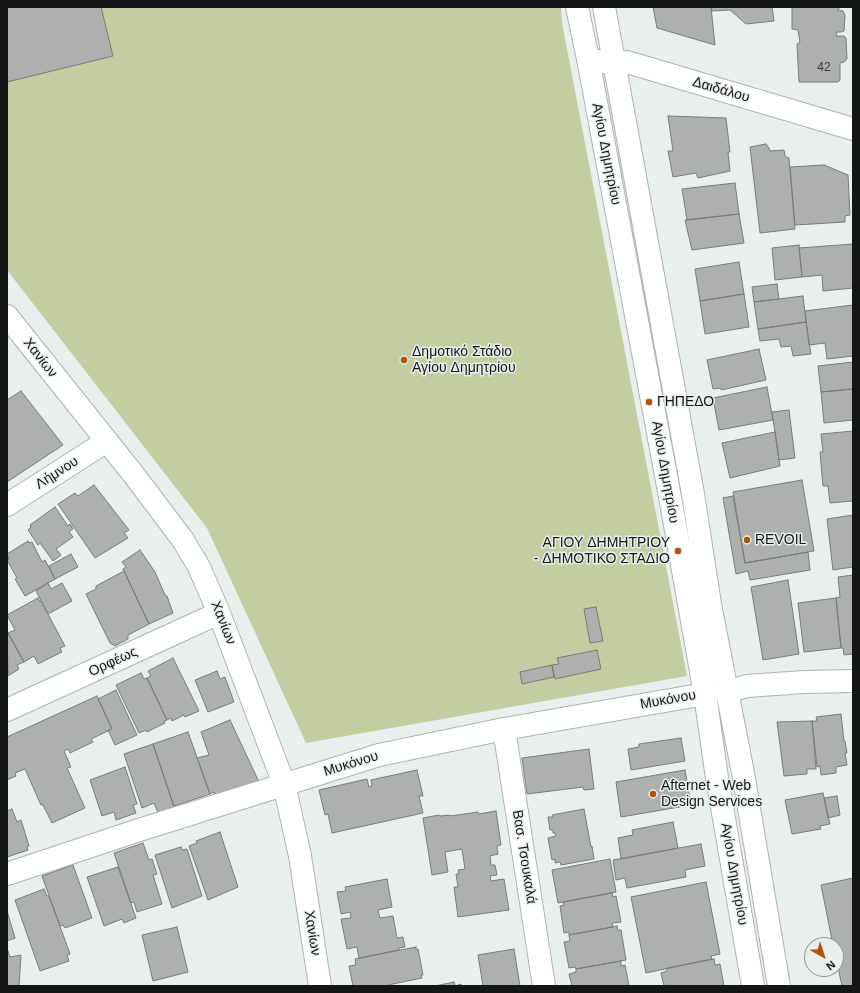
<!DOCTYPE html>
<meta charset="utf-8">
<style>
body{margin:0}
#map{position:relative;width:860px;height:993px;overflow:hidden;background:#e9efec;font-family:Helvetica,sans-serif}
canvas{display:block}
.frame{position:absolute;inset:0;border:8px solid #141615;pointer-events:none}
.north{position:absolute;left:804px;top:937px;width:40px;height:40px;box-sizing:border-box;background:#e9efec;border:1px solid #949896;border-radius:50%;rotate:141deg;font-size:11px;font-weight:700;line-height:16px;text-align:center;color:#141615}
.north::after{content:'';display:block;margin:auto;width:14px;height:18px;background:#b35211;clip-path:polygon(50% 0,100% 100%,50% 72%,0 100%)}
</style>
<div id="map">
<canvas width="860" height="993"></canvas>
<div class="frame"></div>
<div class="north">N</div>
</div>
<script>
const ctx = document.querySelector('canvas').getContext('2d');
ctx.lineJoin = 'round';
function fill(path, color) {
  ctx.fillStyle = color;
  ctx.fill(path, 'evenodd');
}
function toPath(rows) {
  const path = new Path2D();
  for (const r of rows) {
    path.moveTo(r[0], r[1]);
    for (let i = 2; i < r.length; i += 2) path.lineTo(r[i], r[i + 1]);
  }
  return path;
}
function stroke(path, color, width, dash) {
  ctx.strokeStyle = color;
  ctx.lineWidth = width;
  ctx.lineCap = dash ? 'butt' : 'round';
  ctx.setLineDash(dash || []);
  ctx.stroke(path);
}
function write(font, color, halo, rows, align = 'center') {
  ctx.font = font + ' Helvetica,sans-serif';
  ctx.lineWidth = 3;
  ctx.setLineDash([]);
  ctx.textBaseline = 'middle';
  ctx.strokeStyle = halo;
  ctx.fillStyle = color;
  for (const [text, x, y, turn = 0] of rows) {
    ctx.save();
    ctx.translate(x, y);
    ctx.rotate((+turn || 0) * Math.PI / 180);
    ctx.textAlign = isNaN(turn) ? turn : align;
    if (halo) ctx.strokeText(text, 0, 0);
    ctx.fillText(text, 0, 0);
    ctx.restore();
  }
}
fill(toPath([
 [7,7,561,7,562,23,687,676,306,743,207,528,7,270]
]), '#c4cca1');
const building = toPath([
 [7,7,101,7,113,56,7,82,7,7],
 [653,7,711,7,715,45,657,28,653,7],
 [711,7,772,7,774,21,746,24,730,10,712,11,711,7],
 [792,7,841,7,837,10,843,11,845,15,844,31,841,32,837,32,836,36,844,36,846,38,847,59,844,62,840,63,840,80,838,82,799,82,797,44,800,42,798,30,792,29,792,7],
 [668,116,726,118,730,152,728,152,730,171,698,178,696,173,673,177,668,151,673,151,668,116],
 [766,144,769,148,770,151,784,150,785,156,789,158,795,229,760,233,750,147,766,144],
 [824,165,848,175,850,215,845,216,845,222,795,225,790,167,824,165],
 [735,183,739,214,687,220,682,189,735,183],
 [739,214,744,243,692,250,685,220,739,214],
 [853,244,853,288,823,291,822,275,802,277,799,248,853,244],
 [799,245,802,277,775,280,772,248,799,245],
 [739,262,744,294,700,301,695,269,739,262],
 [777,284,779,299,754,302,752,287,777,284],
 [744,294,749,327,705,334,700,301,744,294],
 [803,296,806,322,758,329,754,302,803,296],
 [853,305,853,356,827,359,825,343,809,345,805,311,853,305],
 [806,322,811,354,793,356,791,346,781,347,779,339,760,341,758,329,806,322],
 [759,349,766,380,721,390,721,388,713,389,707,360,759,349],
 [853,362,853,389,821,392,818,366,853,362],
 [767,387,773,420,719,430,713,398,767,387],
 [853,389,853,420,824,423,821,392,853,389],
 [21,391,63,445,7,482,7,400,21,391],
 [789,410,795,458,779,460,772,412,789,410],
 [853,431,853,501,830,503,828,486,823,486,820,452,823,452,821,434,853,431],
 [775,432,780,466,730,478,722,443,775,432],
 [802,480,814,551,745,563,733,492,802,480],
 [94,485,129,530,124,533,128,538,95,558,58,504,75,493,78,496,94,485],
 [733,496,745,563,808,552,810,570,750,580,748,571,736,574,723,498,733,496],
 [55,507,68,526,70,524,73,529,69,532,73,537,56,549,61,555,53,561,40,543,38,545,28,530,31,527,30,525,55,507],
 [853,515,853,567,833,570,827,519,853,515],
 [28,541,29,543,32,542,42,562,45,560,55,579,25,596,15,579,17,578,7,560,9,559,7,554,28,541],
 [140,550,155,572,165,595,167,596,173,613,149,624,123,569,126,567,122,562,140,550],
 [71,554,78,567,55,579,49,566,71,554],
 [124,571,149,624,128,635,128,639,115,646,110,643,86,594,96,589,96,586,124,571],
 [853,575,853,654,844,655,843,648,841,648,836,598,840,597,838,577,853,575],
 [788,580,799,654,763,660,751,587,788,580],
 [48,583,51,589,62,583,72,601,48,614,36,591,48,583],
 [38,598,40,602,41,601,65,646,60,648,62,652,38,664,34,656,24,662,8,633,15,630,7,615,38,598],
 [836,598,841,648,804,652,798,603,836,598],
 [596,607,603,641,590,643,584,609,596,607],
 [8,633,24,662,17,665,19,669,8,676,7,634,8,633],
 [597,650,601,669,555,679,552,665,559,664,557,658,597,650],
 [173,658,199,711,185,717,184,715,172,721,171,718,167,720,147,678,151,676,148,671,173,658],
 [552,665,554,677,522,684,520,672,552,665],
 [217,671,220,679,225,677,234,702,208,712,195,680,217,671],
 [141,673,144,679,147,678,167,720,164,721,165,723,147,732,146,730,139,733,116,685,141,673],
 [116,690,137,735,115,745,108,730,112,729,98,699,116,690],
 [97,696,112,729,91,739,93,742,70,753,68,749,64,751,71,767,67,768,85,808,52,823,43,805,41,805,25,769,15,773,16,776,7,780,7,737,97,696],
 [841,714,844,741,845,741,847,753,845,753,847,765,836,767,836,773,821,775,820,766,817,767,812,721,817,721,816,717,841,714],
 [230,720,259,782,216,796,214,792,210,794,197,758,209,755,201,732,230,720],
 [812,721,816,769,807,769,807,774,784,776,777,722,812,721],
 [188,732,210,794,174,806,153,744,188,732],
 [681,738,685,761,631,770,628,749,639,747,639,744,681,738],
 [153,744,175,810,159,815,154,803,142,808,124,754,153,744],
 [589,749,594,789,584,790,583,787,527,794,522,758,589,749],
 [125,767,137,804,133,805,136,813,116,820,114,812,102,816,90,780,125,767],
 [417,770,423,796,419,796,423,813,332,833,328,814,325,815,319,790,367,779,369,787,372,786,371,780,417,770],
 [685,770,691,805,621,817,616,782,685,770],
 [823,793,830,824,820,826,821,829,792,834,785,800,823,793],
 [837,796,840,815,828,818,824,798,837,796],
 [12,809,17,822,21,820,29,846,27,847,28,850,7,857,7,811,12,809],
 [584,809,591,847,592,846,594,859,561,865,560,862,555,863,555,859,552,860,548,838,556,836,555,833,553,833,553,830,550,830,548,817,553,817,552,815,584,809],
 [496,811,501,845,497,846,498,854,490,856,491,865,495,865,497,875,490,876,491,881,504,879,509,910,458,917,454,887,458,887,456,874,459,874,458,870,465,869,462,849,445,852,448,872,432,875,423,818,439,815,440,816,450,815,450,816,478,812,479,814,496,811],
 [673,822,678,848,621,859,618,838,633,835,632,830,673,822],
 [220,832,238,887,208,900,189,846,197,843,196,841,220,832],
 [143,843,149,860,152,859,157,874,153,875,162,904,137,912,134,902,131,903,114,853,143,843],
 [701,844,705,866,685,870,686,877,627,888,625,878,616,880,613,860,701,844],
 [181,847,182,850,187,849,202,896,172,908,155,855,181,847],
 [610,859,616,892,558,903,552,870,610,859],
 [73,865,92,918,65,928,63,925,60,926,42,876,73,865],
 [118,867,136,918,124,923,122,919,104,926,87,877,118,867],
 [853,878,853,986,842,986,836,958,836,945,833,945,821,885,853,878],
 [387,879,392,907,378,910,380,918,393,916,397,938,403,937,405,947,399,948,399,950,359,958,357,947,347,949,341,919,351,918,350,912,341,914,337,892,346,891,345,887,387,879],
 [706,882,720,954,711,956,712,959,646,973,631,897,706,882],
 [44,889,47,896,49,896,70,954,67,955,69,961,40,971,15,900,44,889],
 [612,893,613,897,616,896,621,922,612,923,613,927,569,935,569,932,564,933,560,906,564,905,563,902,612,893],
 [7,911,15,938,7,941,7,911],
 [617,926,618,930,621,930,626,960,576,969,575,967,569,968,564,942,570,941,569,935,617,926],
 [177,927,188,972,153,981,142,935,177,927],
 [416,947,416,950,418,949,423,975,421,975,422,978,383,986,353,986,349,966,356,965,355,959,416,947],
 [7,948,10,957,21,955,19,986,7,986,7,948],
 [514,949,520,986,483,986,478,955,514,949],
 [714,959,715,965,720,964,724,986,662,986,664,986,661,973,667,971,667,968,714,959],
 [621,961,621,966,625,965,629,986,572,986,569,974,576,972,576,969,621,961],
 [454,982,455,986,461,984,461,986,435,986,454,982]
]);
fill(building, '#adb0ac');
stroke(building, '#787c77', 1);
const street = toPath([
 [588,59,614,64,627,62,853,129],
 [7,316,134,475,183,540,199,567,219,613,284,784,300,856,320,986],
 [7,505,107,441],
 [726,692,747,686,804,682,853,681],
 [7,710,219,613],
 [504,729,544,986],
 [7,874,139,830,379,755,504,729,705,694]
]);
const secondary = toPath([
 [577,7,588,59,670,497,705,694,717,778,753,986],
 [604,7,693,494,710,604,743,773,779,986]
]);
stroke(street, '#adb2af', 24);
stroke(secondary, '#adb2af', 24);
stroke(street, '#fff', 22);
stroke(secondary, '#fff', 22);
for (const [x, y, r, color] of [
 [404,360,4,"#b35211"],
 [649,402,4,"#b35211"],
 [747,540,4,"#b35211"],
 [678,551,4,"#b35211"],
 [653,794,4,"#b35211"]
]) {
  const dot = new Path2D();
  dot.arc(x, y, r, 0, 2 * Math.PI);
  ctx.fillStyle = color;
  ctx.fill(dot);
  stroke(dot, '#e9efec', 1.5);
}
write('12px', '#3a3c3b', null, [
 ["42",824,68]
]);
write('14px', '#141615', '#e9efec', [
 ["Δαιδάλου",721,90,16],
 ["Αγίου Δημητρίου",606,154,79],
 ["Χανίων",40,358,52],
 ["Αγίου Δημητρίου",665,472,80],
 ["Λήμνου",57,473,-33],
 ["Χανίων",223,623,68],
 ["Ορφέως",113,662,-25],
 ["Μυκόνου",668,700,-10],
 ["Μυκόνου",351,764,-17],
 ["Βασ. Τσουκαλά",524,857,81],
 ["Αγίου Δημητρίου",734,874,80],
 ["Χανίων",312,933,81]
]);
write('14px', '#141615', '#e9efec', [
 ["Δημοτικό Στάδιο",412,352],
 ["Αγίου Δημητρίου",412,368],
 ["ΓΗΠΕΔΟ",657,402],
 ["REVOIL",755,540],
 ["ΑΓΙΟΥ ΔΗΜΗΤΡΙΟΥ",670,543,"right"],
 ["- ΔΗΜΟΤΙΚΟ ΣΤΑΔΙΟ",670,559,"right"],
 ["Afternet - Web",661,786],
 ["Design Services",661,802]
], 'left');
</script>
